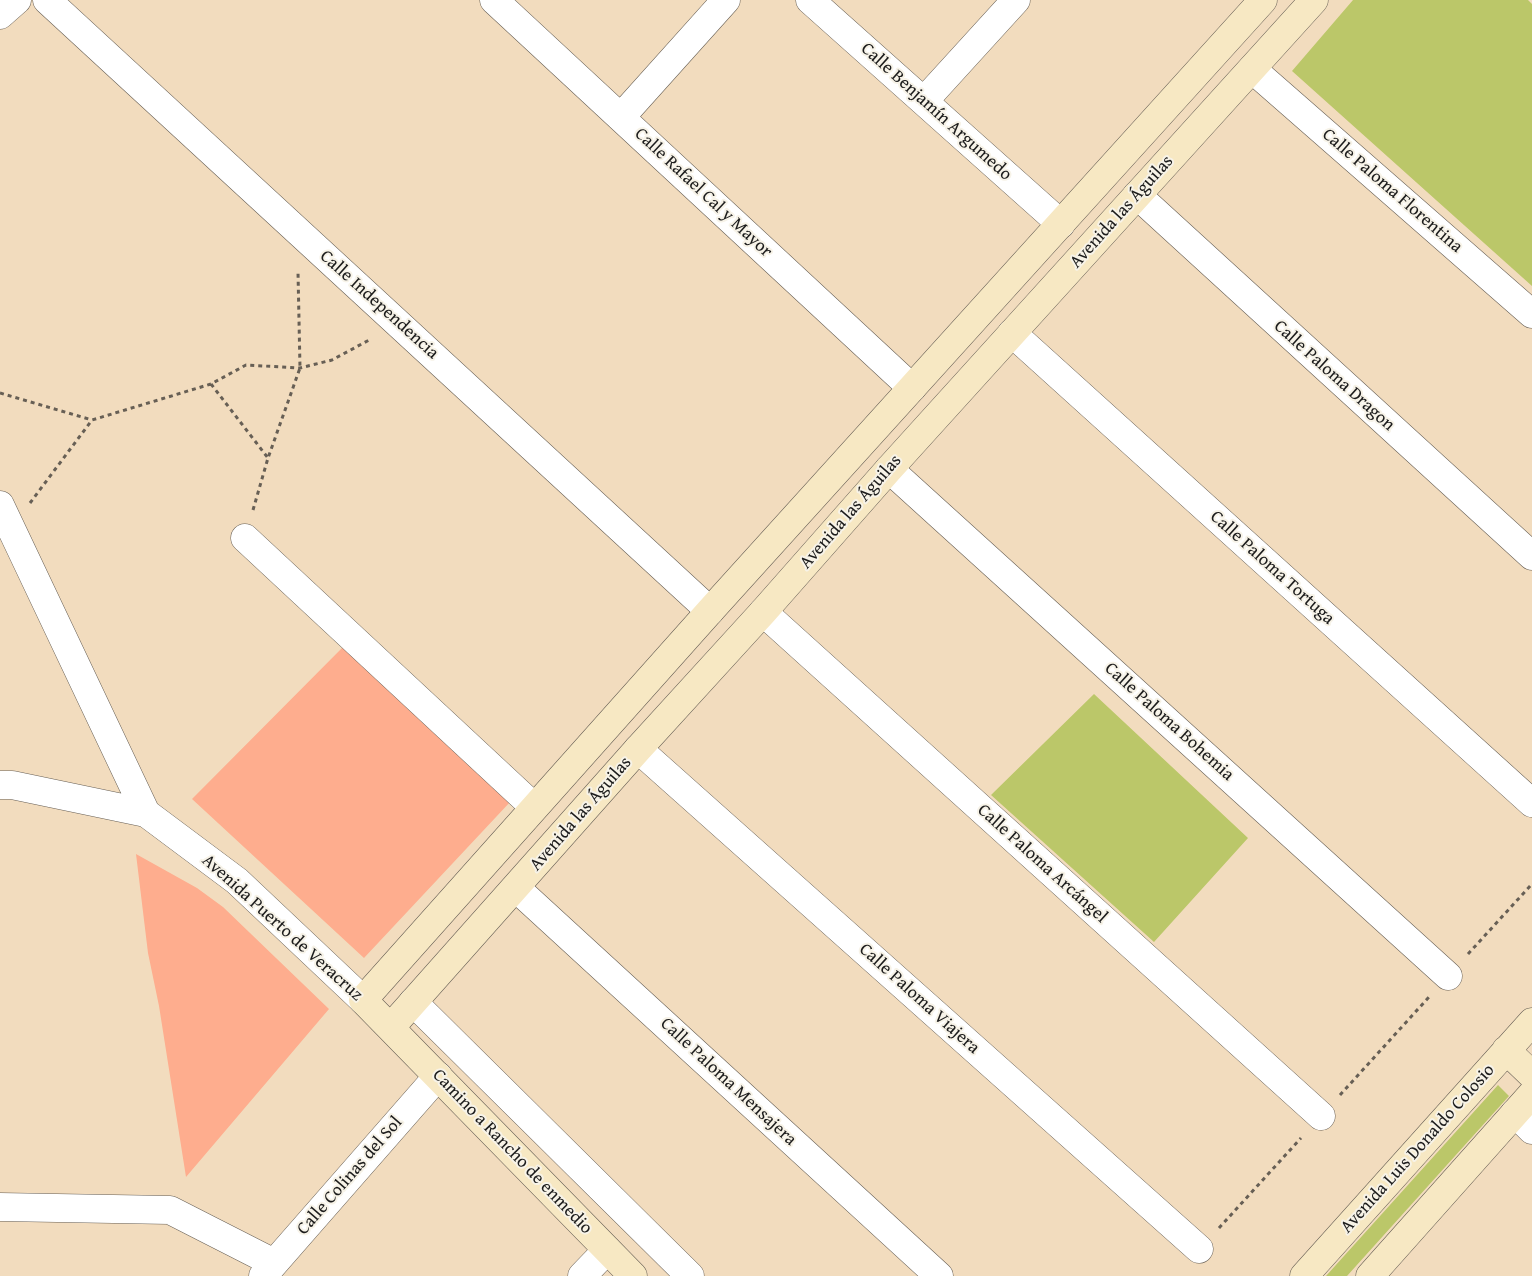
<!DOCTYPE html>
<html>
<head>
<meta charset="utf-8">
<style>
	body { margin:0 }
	canvas { display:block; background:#f2dcbe }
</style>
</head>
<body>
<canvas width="1532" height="1276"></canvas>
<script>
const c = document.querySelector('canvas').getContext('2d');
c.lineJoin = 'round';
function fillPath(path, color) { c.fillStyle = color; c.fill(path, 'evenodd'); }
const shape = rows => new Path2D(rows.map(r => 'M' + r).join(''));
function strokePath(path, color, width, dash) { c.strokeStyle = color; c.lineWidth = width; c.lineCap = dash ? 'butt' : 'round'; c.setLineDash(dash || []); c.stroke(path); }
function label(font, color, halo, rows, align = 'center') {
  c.font = font + ' "Gentium Book Plus",serif'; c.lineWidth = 4; c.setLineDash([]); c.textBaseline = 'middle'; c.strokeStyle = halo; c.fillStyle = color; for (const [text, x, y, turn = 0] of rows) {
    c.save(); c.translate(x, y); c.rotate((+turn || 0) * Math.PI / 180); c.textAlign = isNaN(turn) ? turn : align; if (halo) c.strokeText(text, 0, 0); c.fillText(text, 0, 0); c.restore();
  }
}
fillPath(shape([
	[1353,0,1528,0,1532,4,1532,286,1292,71],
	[1094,694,1248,838,1154,942,991,795],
	[1498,1085,1509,1096,1347,1276,1326,1276]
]), '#bbc769');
fillPath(shape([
	[344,646,511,801,364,958,192,799],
	[136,854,197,888,223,907,329,1009,186,1177,159,1006,148,953]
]), '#fead8e');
const street = shape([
	[47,0,710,611],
	[494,0,912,388],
	[810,0,1061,224],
	[0,15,17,0],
	[1252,69,1532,314],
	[924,101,1016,0],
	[621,117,726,0],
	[1137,195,1532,556],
	[1012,333,1532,803],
	[889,469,1448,976],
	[0,505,146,813],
	[245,538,534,807],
	[763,612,1321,1116],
	[638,749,1199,1249],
	[0,785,12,785,146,813,237,881,363,1000],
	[516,888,939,1276],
	[413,1002,690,1276],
	[1515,1113,1532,1130],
	[0,1207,170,1210,274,1263],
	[263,1276,438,1076],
	[582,1276,607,1250]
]);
const secondary = shape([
	[391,1027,638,749,763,612,889,469,1314,0],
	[1506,1050,1532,1075],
	[633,1276,363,1000,710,611,1263,0],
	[1304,1276,1532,1022],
	[1370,1276,1532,1094]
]);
strokePath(street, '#675f55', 29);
strokePath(secondary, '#675f55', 29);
strokePath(shape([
	[211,384,268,458],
	[0,393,92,420],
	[30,503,92,420,211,384,246,365,300,368,332,360,371,339],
	[253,510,268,458,300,368,298,272],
	[1468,954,1532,884],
	[1340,1095,1429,997],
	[1219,1228,1301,1138]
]), '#675f55', 3, [4, 4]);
strokePath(street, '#fff', 28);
strokePath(secondary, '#f7e8c3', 28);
label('18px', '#1c1c1c', '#f7f3e8', [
	["Calle Benjamín Argumedo",936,112,42],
	["Calle Paloma Florentina",1392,191,41],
	["Calle Rafael Cal y Mayor",703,193,43],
	["Avenida las Águilas",1122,212,-48],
	["Calle Independencia",379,305,42],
	["Calle Paloma Dragon",1334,376,42],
	["Avenida las Águilas",851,512,-49],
	["Calle Paloma Tortuga",1272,568,42],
	["Calle Paloma Bohemia",1169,722,42],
	["Avenida las Águilas",581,814,-49],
	["Calle Paloma Arcángel",1042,864,42],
	["Avenida Puerto de Veracruz",282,928,42],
	["Calle Paloma Viajera",919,999,42],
	["Calle Paloma Mensajera",728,1082,43],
	["Avenida Luis Donaldo Colosio",1418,1149,-48],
	["Camino a Rancho de enmedio",512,1152,46],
	["Calle Colinas del Sol",350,1176,-49]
]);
</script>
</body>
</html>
